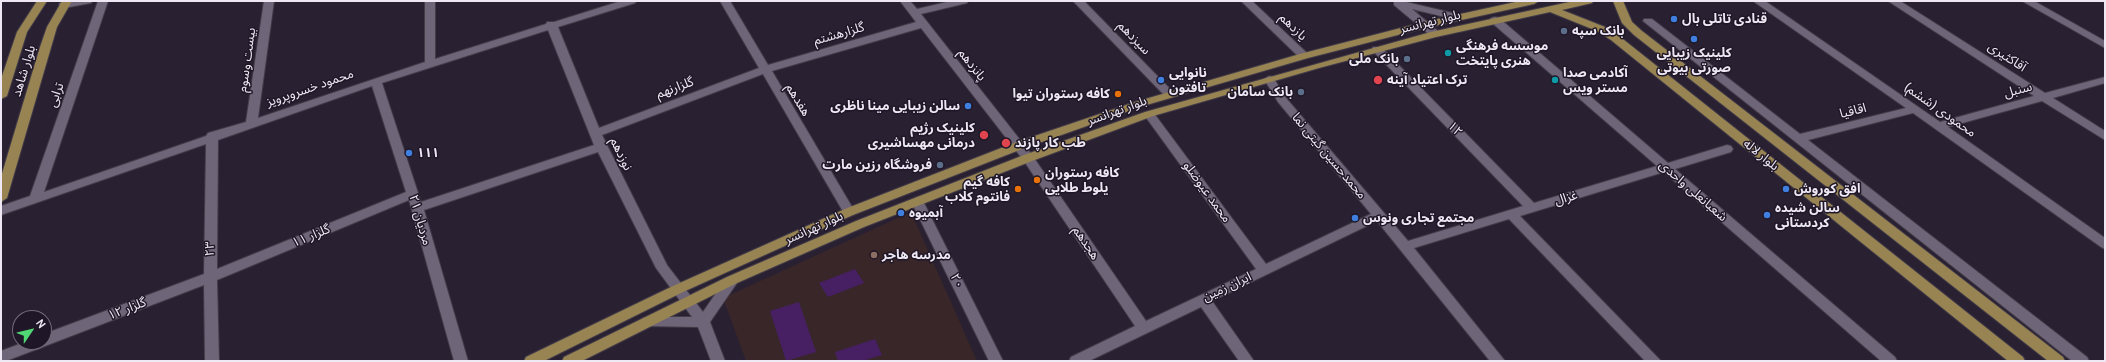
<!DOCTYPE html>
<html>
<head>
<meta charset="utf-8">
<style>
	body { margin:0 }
	#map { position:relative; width:2106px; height:362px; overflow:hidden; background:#292131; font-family:Cabin,sans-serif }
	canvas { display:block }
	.frame { position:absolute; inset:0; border:2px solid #ede8f3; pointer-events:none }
	.north { position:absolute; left:12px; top:310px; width:40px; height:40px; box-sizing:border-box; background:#1f1727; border:1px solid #716b79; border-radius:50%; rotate:55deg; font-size:11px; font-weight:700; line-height:16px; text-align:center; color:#ede8f3 }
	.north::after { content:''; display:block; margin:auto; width:14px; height:18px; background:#51d674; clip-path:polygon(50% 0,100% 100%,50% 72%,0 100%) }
</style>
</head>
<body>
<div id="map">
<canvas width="2106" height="362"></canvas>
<div class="frame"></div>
<div class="north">N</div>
</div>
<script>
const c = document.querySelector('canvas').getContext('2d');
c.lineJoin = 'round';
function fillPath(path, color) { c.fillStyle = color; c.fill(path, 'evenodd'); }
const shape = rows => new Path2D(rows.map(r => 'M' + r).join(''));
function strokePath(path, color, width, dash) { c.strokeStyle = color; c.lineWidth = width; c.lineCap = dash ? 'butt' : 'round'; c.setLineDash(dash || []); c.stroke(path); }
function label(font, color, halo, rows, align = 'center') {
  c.font = font + ' Cabin,"Noto Sans Arabic",sans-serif'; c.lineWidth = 3; c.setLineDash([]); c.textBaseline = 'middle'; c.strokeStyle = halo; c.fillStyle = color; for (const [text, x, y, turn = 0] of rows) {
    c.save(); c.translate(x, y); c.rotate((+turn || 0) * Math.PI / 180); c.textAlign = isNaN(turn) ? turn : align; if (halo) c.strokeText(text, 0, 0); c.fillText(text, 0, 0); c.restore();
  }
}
fillPath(shape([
	[911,212,977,361,746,361,723,298]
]), '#392629');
fillPath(shape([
	[855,269,864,283,828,297,819,283],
	[799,302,816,352,786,361,770,311],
	[875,339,882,355,862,361,838,361,835,352]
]), '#462062');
const minor = shape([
	[70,1,92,1,91,3,64,8,59,5,60,3,70,1],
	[98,1,108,1,44,192,206,136,208,133,246,122,264,1,274,1,258,118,425,62,425,1,435,1,435,59,546,24,547,22,554,22,621,1,636,1,635,3,558,27,599,128,759,68,720,1,730,1,768,65,916,22,900,1,910,1,917,9,951,1,968,1,967,3,921,14,1032,155,1146,321,1256,269,1145,116,1143,114,1145,112,1153,112,1266,264,1371,214,1278,102,1264,79,1269,76,1273,77,1286,98,1408,241,1523,206,1373,51,1372,49,1373,47,1381,47,1534,203,1657,166,1491,22,1490,20,1491,18,1495,17,1499,18,1668,163,1727,145,1731,146,1733,149,1731,152,1675,169,1895,357,1897,361,1881,361,1664,172,1520,216,1661,361,1645,361,1509,219,1414,248,1505,361,1490,361,1377,221,1212,301,1254,361,1239,361,1201,307,1089,361,1069,361,1071,357,1135,326,1024,161,921,28,772,71,855,212,853,215,845,215,763,74,602,135,667,265,703,312,727,277,737,277,739,280,710,322,725,361,711,361,698,327,643,326,641,322,643,318,648,317,692,317,656,268,598,152,424,210,468,361,454,361,409,200,217,280,219,361,205,361,204,285,6,361,1,361,1,351,25,342,44,342,44,334,204,274,206,144,1,215,1,206,30,196,98,1],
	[548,30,594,145,421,202,382,83,548,30],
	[372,86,406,192,217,269,218,140,372,86],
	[1073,1,1084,1,1174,93,1176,95,1174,97,1166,97,1073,1],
	[1241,1,1252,1,1308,54,1309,56,1308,58,1300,58,1241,1],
	[1394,1,1402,1,1461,15,1462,17,1457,20,1412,9,1439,32,1440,34,1435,37,1431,36,1394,5,1394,1],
	[1753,1,1765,1,1940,122,2034,96,1888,1,1900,1,2045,93,2105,77,2105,83,2053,98,2105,131,2105,140,2042,101,1948,127,2105,238,2105,249,2101,247,1913,113,1808,140,2087,357,2089,361,2072,361,1643,21,1644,19,1652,19,1800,134,1906,108,1753,1],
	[2022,1,2034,1,2105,41,2105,48,2022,1],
	[917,197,923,201,1003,361,989,361,911,201,917,197]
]);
const major = shape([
	[37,1,47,1,27,32,7,96,1,99,1,79,17,32,37,1],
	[62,1,72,1,57,27,7,198,1,202,1,177,40,47,47,27,62,1],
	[1520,1,1539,1,1534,4,1425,28,1308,58,1143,106,1022,149,853,215,683,292,544,361,524,361,526,357,673,286,845,209,1014,143,1135,102,1300,54,1424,22,1520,1],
	[1574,1,1593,1,1592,3,1562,10,1605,27,1619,36,2023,357,2025,361,2008,361,1611,40,1597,31,1550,12,1436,37,1319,68,1153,116,1032,161,864,227,737,283,582,361,562,361,564,357,727,277,856,221,1024,155,1145,112,1431,32,1574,1],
	[1613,1,1623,1,1632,22,1642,31,2063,357,2065,361,2048,361,1634,35,1622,23,1613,1]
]);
strokePath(minor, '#423b48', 2);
strokePath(major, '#423b48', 2);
fillPath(minor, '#6f6578');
fillPath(major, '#988452');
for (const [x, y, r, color] of [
	[1674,19,4,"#3f7fe0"],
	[1564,31,4,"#5c6f8a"],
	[1694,39,4,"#3f7fe0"],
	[1448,53,4,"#0f9aa8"],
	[1407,59,4,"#5c6f8a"],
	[1161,80,4,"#3f7fe0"],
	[1378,80,5,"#e0444e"],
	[1555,80,4,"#0f9aa8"],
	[1301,92,4,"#5c6f8a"],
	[1118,94,4,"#e8710a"],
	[968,106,4,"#3f7fe0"],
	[984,135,5,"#e0444e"],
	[1006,143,5,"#e0444e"],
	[409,153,4,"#3f7fe0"],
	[940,165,4,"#5c6f8a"],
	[1037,180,4,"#e8710a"],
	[1018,189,4,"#e8710a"],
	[1786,189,4,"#3f7fe0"],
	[901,213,4,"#3f7fe0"],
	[1767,215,4,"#3f7fe0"],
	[1355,218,4,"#3f7fe0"],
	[874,255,4,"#8d6e63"]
]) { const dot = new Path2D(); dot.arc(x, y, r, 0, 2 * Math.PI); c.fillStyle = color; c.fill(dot); strokePath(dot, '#1f1727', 1.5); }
label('bold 13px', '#ede8f3', '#1f1727', [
	["قنادی تاتلی بال",1682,19],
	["بانک سپه",1572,31],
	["موسسه فرهنگی",1456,46],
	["هنری پایتخت",1456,61],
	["کلینیک زیبایی",1694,53,"center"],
	["صورتی بیوتی",1694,68,"center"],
	["بانک ملی",1399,59,"right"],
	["نانوایی",1169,73],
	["تافتون",1169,88],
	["آکادمی صدا",1563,73],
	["مستر ویس",1563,88],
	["ترک اعتیاد آینه",1387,80],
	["بانک سامان",1293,92,"right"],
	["کافه رستوران تیوا",1110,94,"right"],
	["سالن زیبایی مینا ناظری",960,106,"right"],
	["کلینیک رژیم",975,128,"right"],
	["درمانی مهساشیری",975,143,"right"],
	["طب کار پازند",1015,143],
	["۱۱۱",417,153],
	["فروشگاه رزین مارت",932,165,"right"],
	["کافه رستوران",1045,173],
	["يلوط طلایی",1045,188],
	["کافه گیم",1010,182,"right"],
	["فانتوم کلاب",1010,197,"right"],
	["افق کوروش",1794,189],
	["سالن شیده",1775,208],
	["کردستانی",1775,223],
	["آبمیوه",909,213],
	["مجتمع تجاری ونوس",1363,218],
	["مدرسه هاجر",882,255]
], 'left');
label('13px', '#ede8f3', '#1f1727', [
	["بلوار تهرانسر",1430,22,-14],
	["یازدهم",1293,27,44],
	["گلزارهشتم",839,34,-16],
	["سیزدهم",1134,38,46],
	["آقاکثیری",2007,57,33],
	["بیست وسوم",247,60,-82],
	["پانزدهم",972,65,52],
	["بلوار شاهد",24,71,-73],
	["محمود خسروپرویز",310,88,-19],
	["گلزارنهم",675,88,-20],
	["سنبل",2018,90,-15],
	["ترابی",56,95,-71],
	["هفدهم",798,100,59],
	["محمودی (ششم)",1940,110,35],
	["بلوار تهرانسر",1117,111,-20],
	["اقاقیا",1853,111,-14],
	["۱۲",1455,129,46],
	["نوزدهم",621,154,64],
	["بلوار لاله",1761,155,39],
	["محمدحسین گیتی نما",1329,156,50],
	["شعبانعلی واحدی",1693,191,41],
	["محمد عیوضلو",1207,192,54],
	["غزال",1566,198,-17],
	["۲۱ مردیان",420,220,74],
	["بلوار تهرانسر",814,228,-24],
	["گلزار ۱۱",311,236,-22],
	["هجدهم",1086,243,56],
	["۲۳",210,249,-89],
	["۲۰",957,281,64],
	["ایران زمین",1227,287,-25],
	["گلزار ۱۲",127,309,-21]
]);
</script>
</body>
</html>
